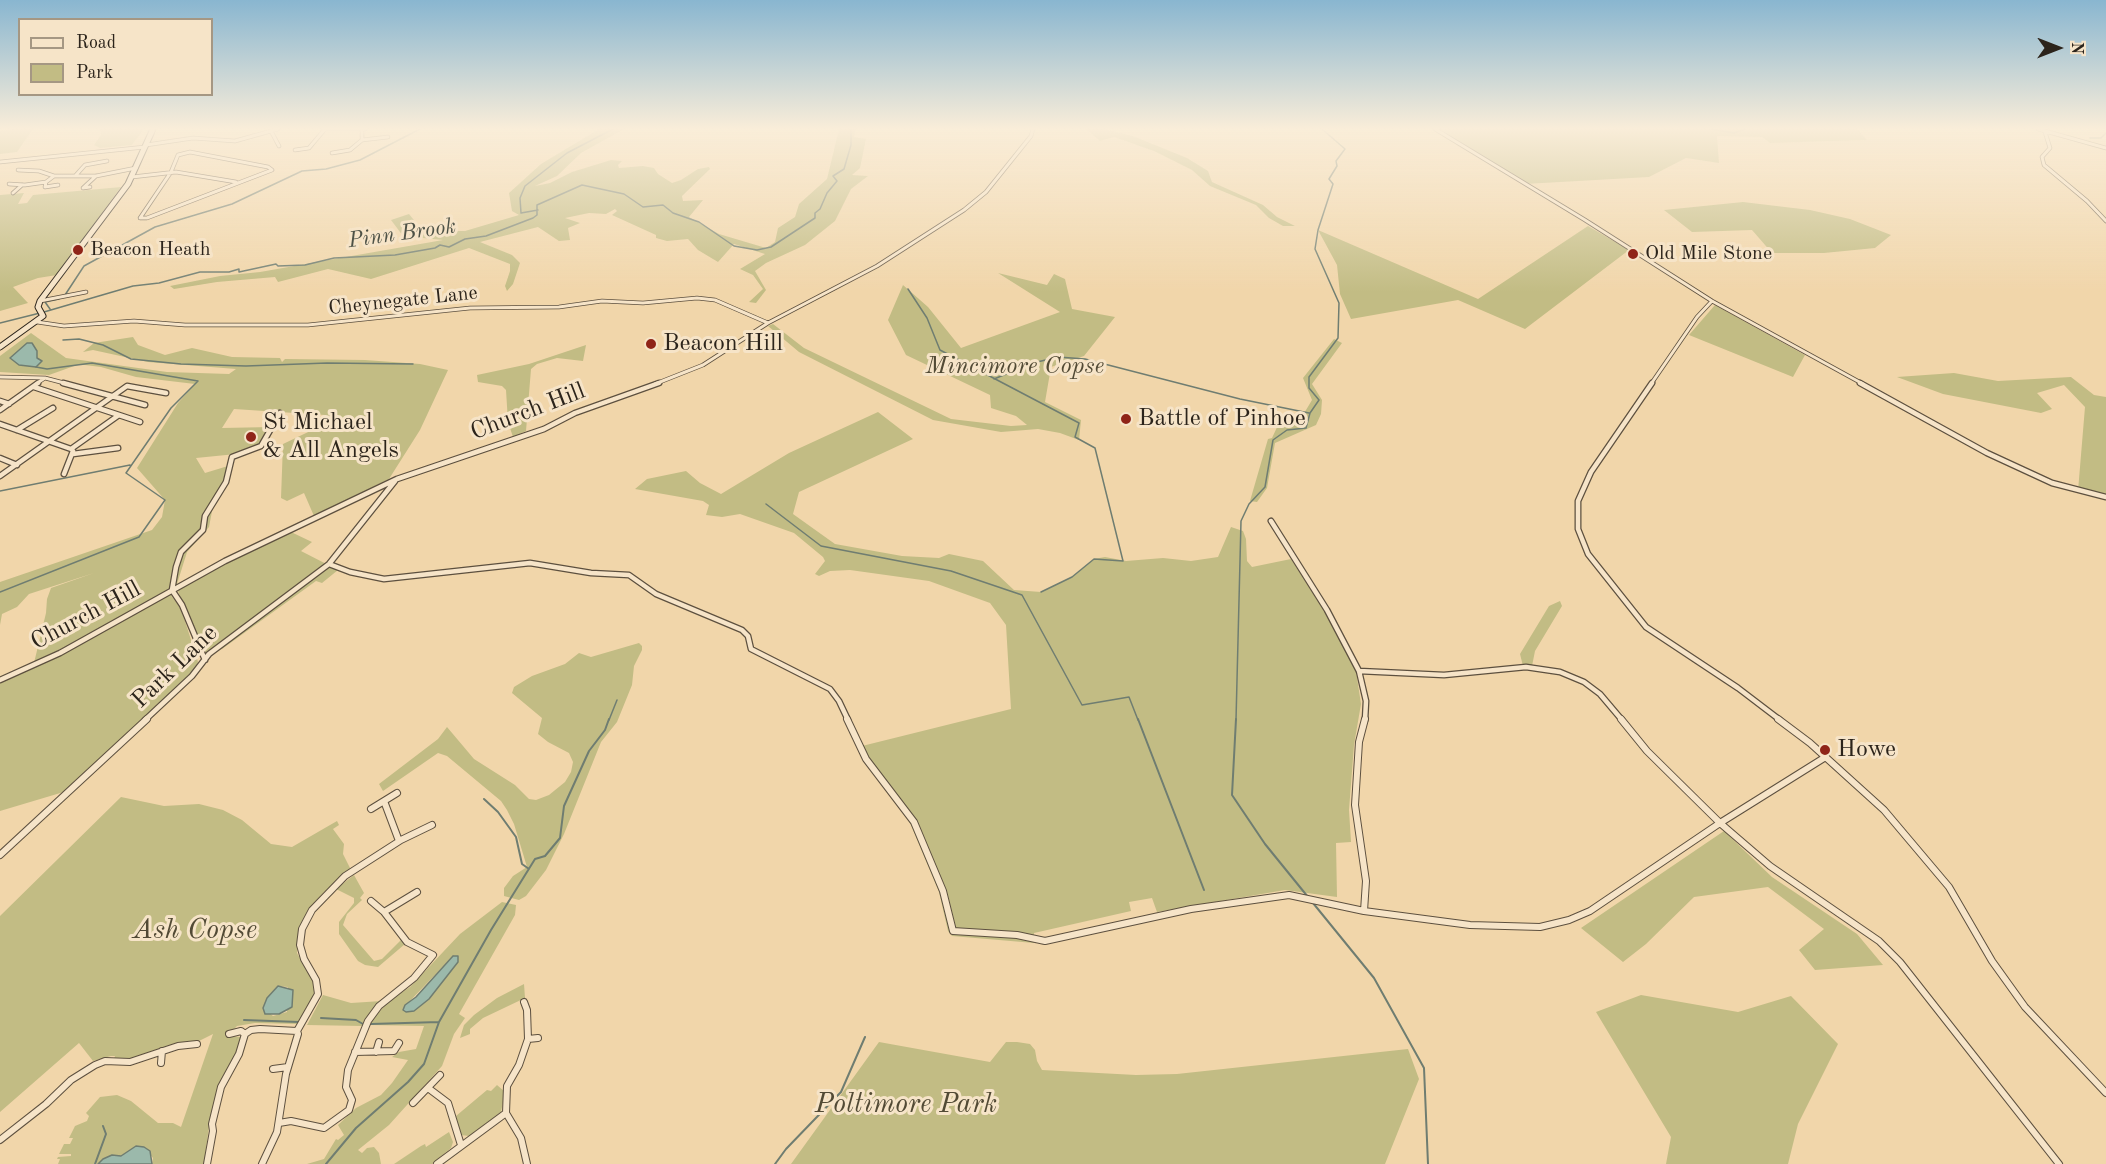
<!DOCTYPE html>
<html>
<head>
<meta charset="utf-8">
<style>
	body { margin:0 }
	#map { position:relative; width:2106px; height:1164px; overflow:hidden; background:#f1d6aa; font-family:"Old Standard TT",serif }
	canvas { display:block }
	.legend { position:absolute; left:18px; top:18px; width:195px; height:78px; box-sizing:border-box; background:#f6e4c8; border:2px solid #a59783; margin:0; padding:8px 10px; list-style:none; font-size:18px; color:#2c241b }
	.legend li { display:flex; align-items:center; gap:12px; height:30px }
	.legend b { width:30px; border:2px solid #a59783 }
	.north { position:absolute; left:2028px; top:18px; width:60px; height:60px; -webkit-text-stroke:4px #f6e4c8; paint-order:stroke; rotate:90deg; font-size:16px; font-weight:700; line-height:24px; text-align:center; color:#2c241b }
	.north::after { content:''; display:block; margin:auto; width:21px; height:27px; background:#2c241b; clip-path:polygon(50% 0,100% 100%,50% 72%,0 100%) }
</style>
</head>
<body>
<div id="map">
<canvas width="2106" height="1164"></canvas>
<ul class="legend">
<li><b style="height:8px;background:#f6e4c8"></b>Road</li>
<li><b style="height:16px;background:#c2bc84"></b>Park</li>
</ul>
<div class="north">N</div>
</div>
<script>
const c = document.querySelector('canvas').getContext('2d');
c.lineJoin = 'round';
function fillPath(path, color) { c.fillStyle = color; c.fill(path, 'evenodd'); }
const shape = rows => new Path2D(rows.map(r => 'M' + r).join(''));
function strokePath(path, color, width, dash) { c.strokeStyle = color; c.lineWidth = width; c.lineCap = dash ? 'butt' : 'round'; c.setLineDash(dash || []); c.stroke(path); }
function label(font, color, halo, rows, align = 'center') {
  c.font = font + ' "Old Standard TT",serif'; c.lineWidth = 6; c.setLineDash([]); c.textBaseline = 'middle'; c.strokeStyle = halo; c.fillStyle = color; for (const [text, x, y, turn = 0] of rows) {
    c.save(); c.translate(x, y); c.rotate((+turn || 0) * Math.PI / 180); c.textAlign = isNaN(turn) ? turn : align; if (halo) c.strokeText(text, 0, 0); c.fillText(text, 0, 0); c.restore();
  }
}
fillPath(shape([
	[14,129,33,129,17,152,0,154,0,131],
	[100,129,144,129,132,145,100,148,94,145,101,135],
	[599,129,624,129,581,153,557,176,535,186,550,183,572,172,611,160,622,161,618,165,619,168,643,166,654,168,658,174,672,183,681,180,698,169,709,167,710,169,682,196,683,201,703,200,689,217,719,234,766,248,775,242,778,228,795,217,799,204,827,179,839,129,856,129,854,137,866,139,860,168,852,175,868,176,851,189,835,221,805,245,766,263,755,271,766,290,756,303,749,302,763,289,753,275,740,269,765,254,734,244,718,262,698,250,688,239,667,241,656,238,656,235,612,215,617,211,615,209,606,214,589,213,565,218,580,223,568,228,570,240,559,241,538,227,480,242,512,255,520,263,513,284,507,291,505,286,510,271,510,264,469,248,371,279,328,269,278,282,275,277,217,282,174,289,170,286,220,276,260,272,443,240,403,236,391,220,409,214,422,230,440,231,465,231,519,215,512,211,509,193,541,164],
	[1086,129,1103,129,1133,136,1187,158,1208,171,1212,182,1263,205,1277,217,1295,226,1283,226,1269,218,1256,205,1210,186,1192,170,1154,151,1114,137,1100,141],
	[1435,129,1857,129,1867,140,1770,143,1762,137,1717,136,1719,163,1686,158,1649,177,1525,184],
	[121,187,57,275,38,278,13,287,28,303,0,311,0,195,24,193,18,204,27,203,33,195],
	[1743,202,1810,210,1850,219,1891,235,1875,248,1824,253,1772,253,1752,230,1692,232,1664,210],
	[1588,226,1629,250,1525,329,1458,300,1351,319,1340,294,1337,265,1318,230,1478,299],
	[998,273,1047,285,1054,274,1065,279,1072,309,1115,317,1084,356,1051,367,1045,402,1081,420,1079,440,1060,433,1038,429,1001,432,933,420,799,352,768,326,773,324,804,348,951,419,1011,426,1027,425,1016,416,991,408,990,395,906,355,888,320,903,285,928,307,961,348,1060,312],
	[1715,305,1805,355,1793,377,1689,335],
	[31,333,66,358,167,372,229,374,236,369,148,362,93,350,83,352,94,343,133,337,138,345,165,355,192,348,232,357,280,358,282,362,285,359,365,360,420,364,448,370,420,430,389,479,314,516,304,493,287,501,281,498,283,444,325,424,319,425,325,415,234,409,222,428,272,427,261,446,236,454,196,458,205,473,228,466,222,487,225,488,213,506,209,527,187,552,177,584,122,617,34,663,46,613,47,599,51,588,94,573,29,594,17,607,2,614,0,625,0,582,152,530,162,517,165,500,137,468,178,403,195,384,136,377,101,367,85,365,77,365,49,375,0,372,0,356],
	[1334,339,1342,343,1312,384,1322,400,1321,414,1316,425,1275,443,1267,488,1257,502,1250,501,1268,439,1272,438,1279,423,1297,425,1312,400,1303,378],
	[586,345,583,361,557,358,537,364,531,369,526,431,513,437,508,422,506,390,502,386,478,382,477,375,529,364],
	[1954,373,1998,381,2071,377,2094,395,2106,397,2106,496,2078,491,2085,407,2064,385,2037,393,2052,409,2041,413,1943,394,1897,377],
	[878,412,913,439,799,492,793,514,835,544,902,556,939,558,949,554,983,561,1014,590,1041,592,1072,577,1094,559,1105,557,1126,561,1163,558,1191,561,1218,557,1231,527,1243,531,1246,539,1247,561,1252,567,1291,559,1323,609,1356,671,1361,704,1354,745,1349,810,1351,842,1336,843,1337,897,1285,890,1157,912,1152,898,1129,902,1131,911,1034,933,1034,943,952,936,948,931,939,892,910,823,863,760,858,747,1011,709,1006,625,990,603,929,581,850,570,830,571,819,576,815,574,825,561,823,557,794,533,740,514,722,517,706,515,709,505,703,501,635,489,647,479,686,471,700,483,721,494,789,453],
	[291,532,312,542,301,551,338,570,322,583,316,581,222,649,207,653,200,648,178,591,181,587,226,561],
	[170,594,179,606,185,621,198,662,196,668,67,791,0,811,0,682,77,646],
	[1560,601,1562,606,1535,651,1532,666,1523,666,1520,654,1549,606],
	[639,643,642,646,642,650,634,666,632,685,617,722,601,742,564,834,546,870,526,896,519,900,504,896,504,888,513,876,527,867,514,824,507,810,501,801,447,756,438,753,383,791,379,784,438,739,447,727,474,759,515,785,529,799,536,800,549,795,565,782,571,772,573,762,569,753,548,742,538,734,542,718,512,693,514,687,532,676,565,664,579,653,591,657],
	[121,797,164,806,199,804,223,810,242,820,271,844,292,847,337,821,339,825,333,829,344,844,343,854,351,870,323,893,307,913,299,929,297,953,315,985,316,995,299,1024,255,1023,237,1026,227,1036,241,1037,235,1058,218,1087,210,1119,204,1164,152,1164,153,1158,144,1147,137,1146,121,1156,112,1155,103,1159,98,1164,58,1164,60,1159,57,1159,58,1157,71,1156,71,1154,59,1154,64,1144,70,1144,73,1138,69,1138,75,1126,87,1121,89,1116,86,1113,100,1097,117,1095,131,1101,158,1123,173,1123,181,1127,213,1034,195,1043,178,1043,131,1060,114,1059,115,1056,111,1056,93,1061,79,1043,0,1112,0,916],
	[278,986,288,987,287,1012,273,1016,263,1008,267,998],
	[1724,831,1772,877,1857,934,1883,965,1815,970,1799,950,1824,929,1768,887,1694,897,1646,944,1623,962,1581,928],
	[354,875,364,893,360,898,362,900,347,914,343,925,374,961,382,959,401,940,405,944,378,967,365,965,358,961,339,934,339,922,354,903,354,898,336,889],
	[502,902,516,905,515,915,459,1014,465,1018,454,1034,442,1066,389,1125,358,1150,362,1153,367,1148,374,1147,379,1153,381,1164,307,1164,324,1159,336,1139,338,1140,344,1135,338,1125,356,1108,381,1095,392,1083,408,1060,392,1057,399,1052,416,1049,424,1026,370,1025,373,1018,390,1000,410,987,460,934],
	[453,956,458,962,436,988,406,1012,404,1010,406,1005],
	[524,984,525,998,483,1018,470,1029,470,1034,460,1038,464,1025,474,1015,497,998],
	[323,995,351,1003,382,1001,362,1026,307,1025],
	[1641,995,1738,1012,1791,996,1838,1044,1798,1124,1788,1164,1666,1164,1671,1137,1596,1012],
	[879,1042,990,1062,1006,1042,1017,1042,1030,1044,1035,1050,1037,1061,1042,1070,1136,1075,1177,1074,1408,1049,1419,1079,1385,1164,791,1164],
	[497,1085,505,1092,501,1112,469,1136,461,1135,456,1116,487,1090,491,1091],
	[449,1132,453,1142,451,1148,432,1164,394,1164,421,1146,425,1144,426,1147]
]), '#c2bc84');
const water = shape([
	[27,343,32,343,37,351,37,358,42,361,36,367,19,365,10,358,27,343],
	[453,956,458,956,458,962,429,999,414,1011,406,1012,403,1010,405,1005,416,997,453,956],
	[278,986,293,990,292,1007,279,1014,265,1014,263,1008,267,998,278,986],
	[136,1146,144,1147,150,1151,152,1164,98,1164,103,1159,112,1155,121,1156,136,1146]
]);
fillPath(water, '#9bb9ab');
strokePath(water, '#6f7d71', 1.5);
strokePath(shape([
	[1711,129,1734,133,1745,129],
	[2090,138,2101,138,2106,133],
	[538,210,521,213,520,198,525,186,567,153,613,129],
	[908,289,927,318,940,350,1079,423,1075,437,1095,448,1123,561,1094,559,1072,577,1041,592],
	[65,295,84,266,155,227,232,204,302,171,326,169,360,160,420,129],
	[50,309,45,302,59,299],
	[44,312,133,286,159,283,200,272,229,272,239,269,239,272,276,264,278,266,305,265,334,258,395,255,435,248,440,245,449,247,465,239,486,236,533,218,537,215,537,205,582,185,624,194,643,207,663,205,673,213,699,222,734,246,757,250,771,247,815,218,815,213,820,209,827,193,837,181,833,176,844,169,851,145,851,129],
	[0,323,40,313],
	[63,340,79,339,103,345,131,359,181,364,246,366,327,363,413,364],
	[994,379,1033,363,1058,357,1085,359,1240,399,1309,413],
	[0,491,130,465],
	[766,504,821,546,951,571,1022,595,1082,705,1129,697,1138,720],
	[0,592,139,537,165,500,126,473,171,408,198,381,92,363,47,369,36,367],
	[609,720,617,700],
	[1236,720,1241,521,1249,504,1265,487,1273,440,1287,430,1306,428,1310,413,1319,400,1309,388,1309,377,1338,338,1339,303,1315,249,1318,230,1333,184,1329,179,1337,166,1336,161,1345,149,1322,129]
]), '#6f7d71', 1.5);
strokePath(shape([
	[1138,719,1204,890],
	[1236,719,1232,795,1265,844,1308,897],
	[484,799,498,812,516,837,522,864,529,869],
	[1313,903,1374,978,1424,1068,1428,1164],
	[321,1018,356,1020,363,1024],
	[244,1020,299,1022],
	[371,1024,439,1022],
	[95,1164,106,1134,103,1126],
	[326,1164,356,1128,408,1082,424,1064,439,1022,491,930,535,859,545,856,560,838,564,806,589,751,605,730,609,719],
	[775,1164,786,1149,841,1092,865,1037]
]), '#6f7d71', 2);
const streetFar2 = shape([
	[327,129,365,129],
	[1435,129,1585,220,1712,301,1863,384],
	[2038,129,2106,148],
	[271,131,279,146],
	[2045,132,2050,148,2042,157,2044,165,2087,201,2106,221],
	[362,140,388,137],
	[146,145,193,138,235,141,278,129],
	[295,150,309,148,325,129],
	[190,152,268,167,272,170,147,218,140,218,171,172,178,155,190,152],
	[332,153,350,150,362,140,362,131],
	[0,162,145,147],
	[18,170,39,171,54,176],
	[76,175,85,165,107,161],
	[132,177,176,172,236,182],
	[46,182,45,187,58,185],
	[9,184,25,185,46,182,54,176,96,176,136,168],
	[90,187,83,188,96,176],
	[13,193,22,185],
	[40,301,86,292],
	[37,322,64,326,134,321,185,325,308,325,470,308,559,307,602,301,643,303,697,298,715,300,768,323],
	[0,377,45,378,68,384],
	[36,384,45,378],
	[655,384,703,365,768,323,877,266,964,210,986,192,1031,136,1033,129],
	[1651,384,1697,317,1712,301]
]);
const streetFar1 = shape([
	[63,383,145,405],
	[1652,383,1591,472,1578,501,1578,529,1588,554,1646,627,1738,688,1780,720],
	[1860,383,1987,453,2052,483,2106,497],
	[34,387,119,415],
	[0,401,9,404],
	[0,410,38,383],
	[0,424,71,449],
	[17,430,53,408],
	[71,449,119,415,140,422],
	[73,454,118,448],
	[0,458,17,465],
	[64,474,73,451],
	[0,476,127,386,166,393],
	[1271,521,1327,610,1359,671,1366,701,1365,720],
	[329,564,350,572,384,579,530,563,591,573,629,575,656,594,742,630,748,636,751,649,830,689,839,701,848,720],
	[205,660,182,605,172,590,176,567,181,552,203,530,205,516,226,482,232,457,261,446,280,413],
	[1359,671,1444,675,1526,667,1560,672,1584,682,1600,694,1622,720],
	[0,680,60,653,225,561,397,479,544,429,575,413,659,383],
	[145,720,192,676,209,654,329,564,395,481]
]);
const street = shape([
	[847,719,866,759,914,822,943,891,953,931,1017,935,1045,941,1191,909,1289,895,1364,911,1470,925,1540,927,1569,920,1590,911,1720,823,1824,758],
	[1621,719,1647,751,1720,823,1770,866,1879,941,1900,962,2059,1164],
	[1778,719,1810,743,1884,810,1949,887,1992,961,2025,1007,2106,1093],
	[384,801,399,841],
	[371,809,397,793],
	[0,855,147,719],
	[1364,911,1366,881,1355,805,1359,742,1365,719],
	[384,912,417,892],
	[524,1002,527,1010,528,1039,519,1065,507,1086,506,1113,521,1138,527,1164],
	[297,1031,318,994,316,980,304,959,300,945,302,929,312,910,345,876,401,840,432,825],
	[229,1034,241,1031,245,1034],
	[245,1034,251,1030,260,1029,297,1031,298,1034,286,1074,277,1132,262,1164],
	[528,1039,538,1038],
	[355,1052,394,1051,399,1043],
	[376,1052,379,1042],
	[161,1063,162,1051],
	[273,1069,288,1067],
	[428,1088,448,1103,461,1145],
	[413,1103,440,1075],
	[279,1123,291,1121,324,1128,349,1110,352,1100,346,1087,348,1070,368,1021,379,1006,414,978,433,955,407,942,384,912,371,901],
	[0,1140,46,1104,71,1080,95,1065,105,1061,130,1062,178,1046,197,1044],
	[207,1164,213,1131,212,1124,221,1087,239,1054,245,1034],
	[437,1164,506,1113]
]);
const secondary = shape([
	[0,347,43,316,38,307,40,301,128,184,153,129]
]);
strokePath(streetFar2, '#5d503f', 4.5);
strokePath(streetFar1, '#5d503f', 7);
strokePath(street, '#5d503f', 8);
strokePath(secondary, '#2c241b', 7);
strokePath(streetFar2, '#f6e4c8', 3);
strokePath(streetFar1, '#f6e4c8', 4.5);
strokePath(street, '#f6e4c8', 6);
strokePath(secondary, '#f6e4c8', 5);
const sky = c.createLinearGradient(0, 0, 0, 292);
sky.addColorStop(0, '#89b6d0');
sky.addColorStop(0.44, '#f9edd9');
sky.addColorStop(1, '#f9edd900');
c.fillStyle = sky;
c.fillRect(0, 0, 2106, 292);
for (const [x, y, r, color] of [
	[78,250,6,"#8f2418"],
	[1633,254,6,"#8f2418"],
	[651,344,6,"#8f2418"],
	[1126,419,6,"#8f2418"],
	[251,437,6,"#8f2418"],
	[1825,750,6,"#8f2418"]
]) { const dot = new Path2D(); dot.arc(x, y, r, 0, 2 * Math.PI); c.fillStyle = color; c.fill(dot); strokePath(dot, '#f6e4c8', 2); }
label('20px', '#2c241b', '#f6e4c8', [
	["Beacon Heath",90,250],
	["Old Mile Stone",1645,254]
], 'left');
label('20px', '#2c241b', '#f6e4c8', [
	["Cheynegate Lane",403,301,-6]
]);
label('italic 22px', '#4d5146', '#f6e4c8', [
	["Pinn Brook",402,234,-8]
]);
label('24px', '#2c241b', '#f6e4c8', [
	["Beacon Hill",663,344],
	["Battle of Pinhoe",1138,419],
	["St Michael",263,423],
	["& All Angels",263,451],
	["Howe",1837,750]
], 'left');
label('italic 24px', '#524a35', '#f6e4c8', [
	["Mincimore Copse",1015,367]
]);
label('24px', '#2c241b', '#f6e4c8', [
	["Church Hill",528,412,-21],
	["Church Hill",86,616,-28],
	["Park Lane",175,667,-44]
]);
label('italic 28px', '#524a35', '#f6e4c8', [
	["Ash Copse",195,931],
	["Poltimore Park",906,1105]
]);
</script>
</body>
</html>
